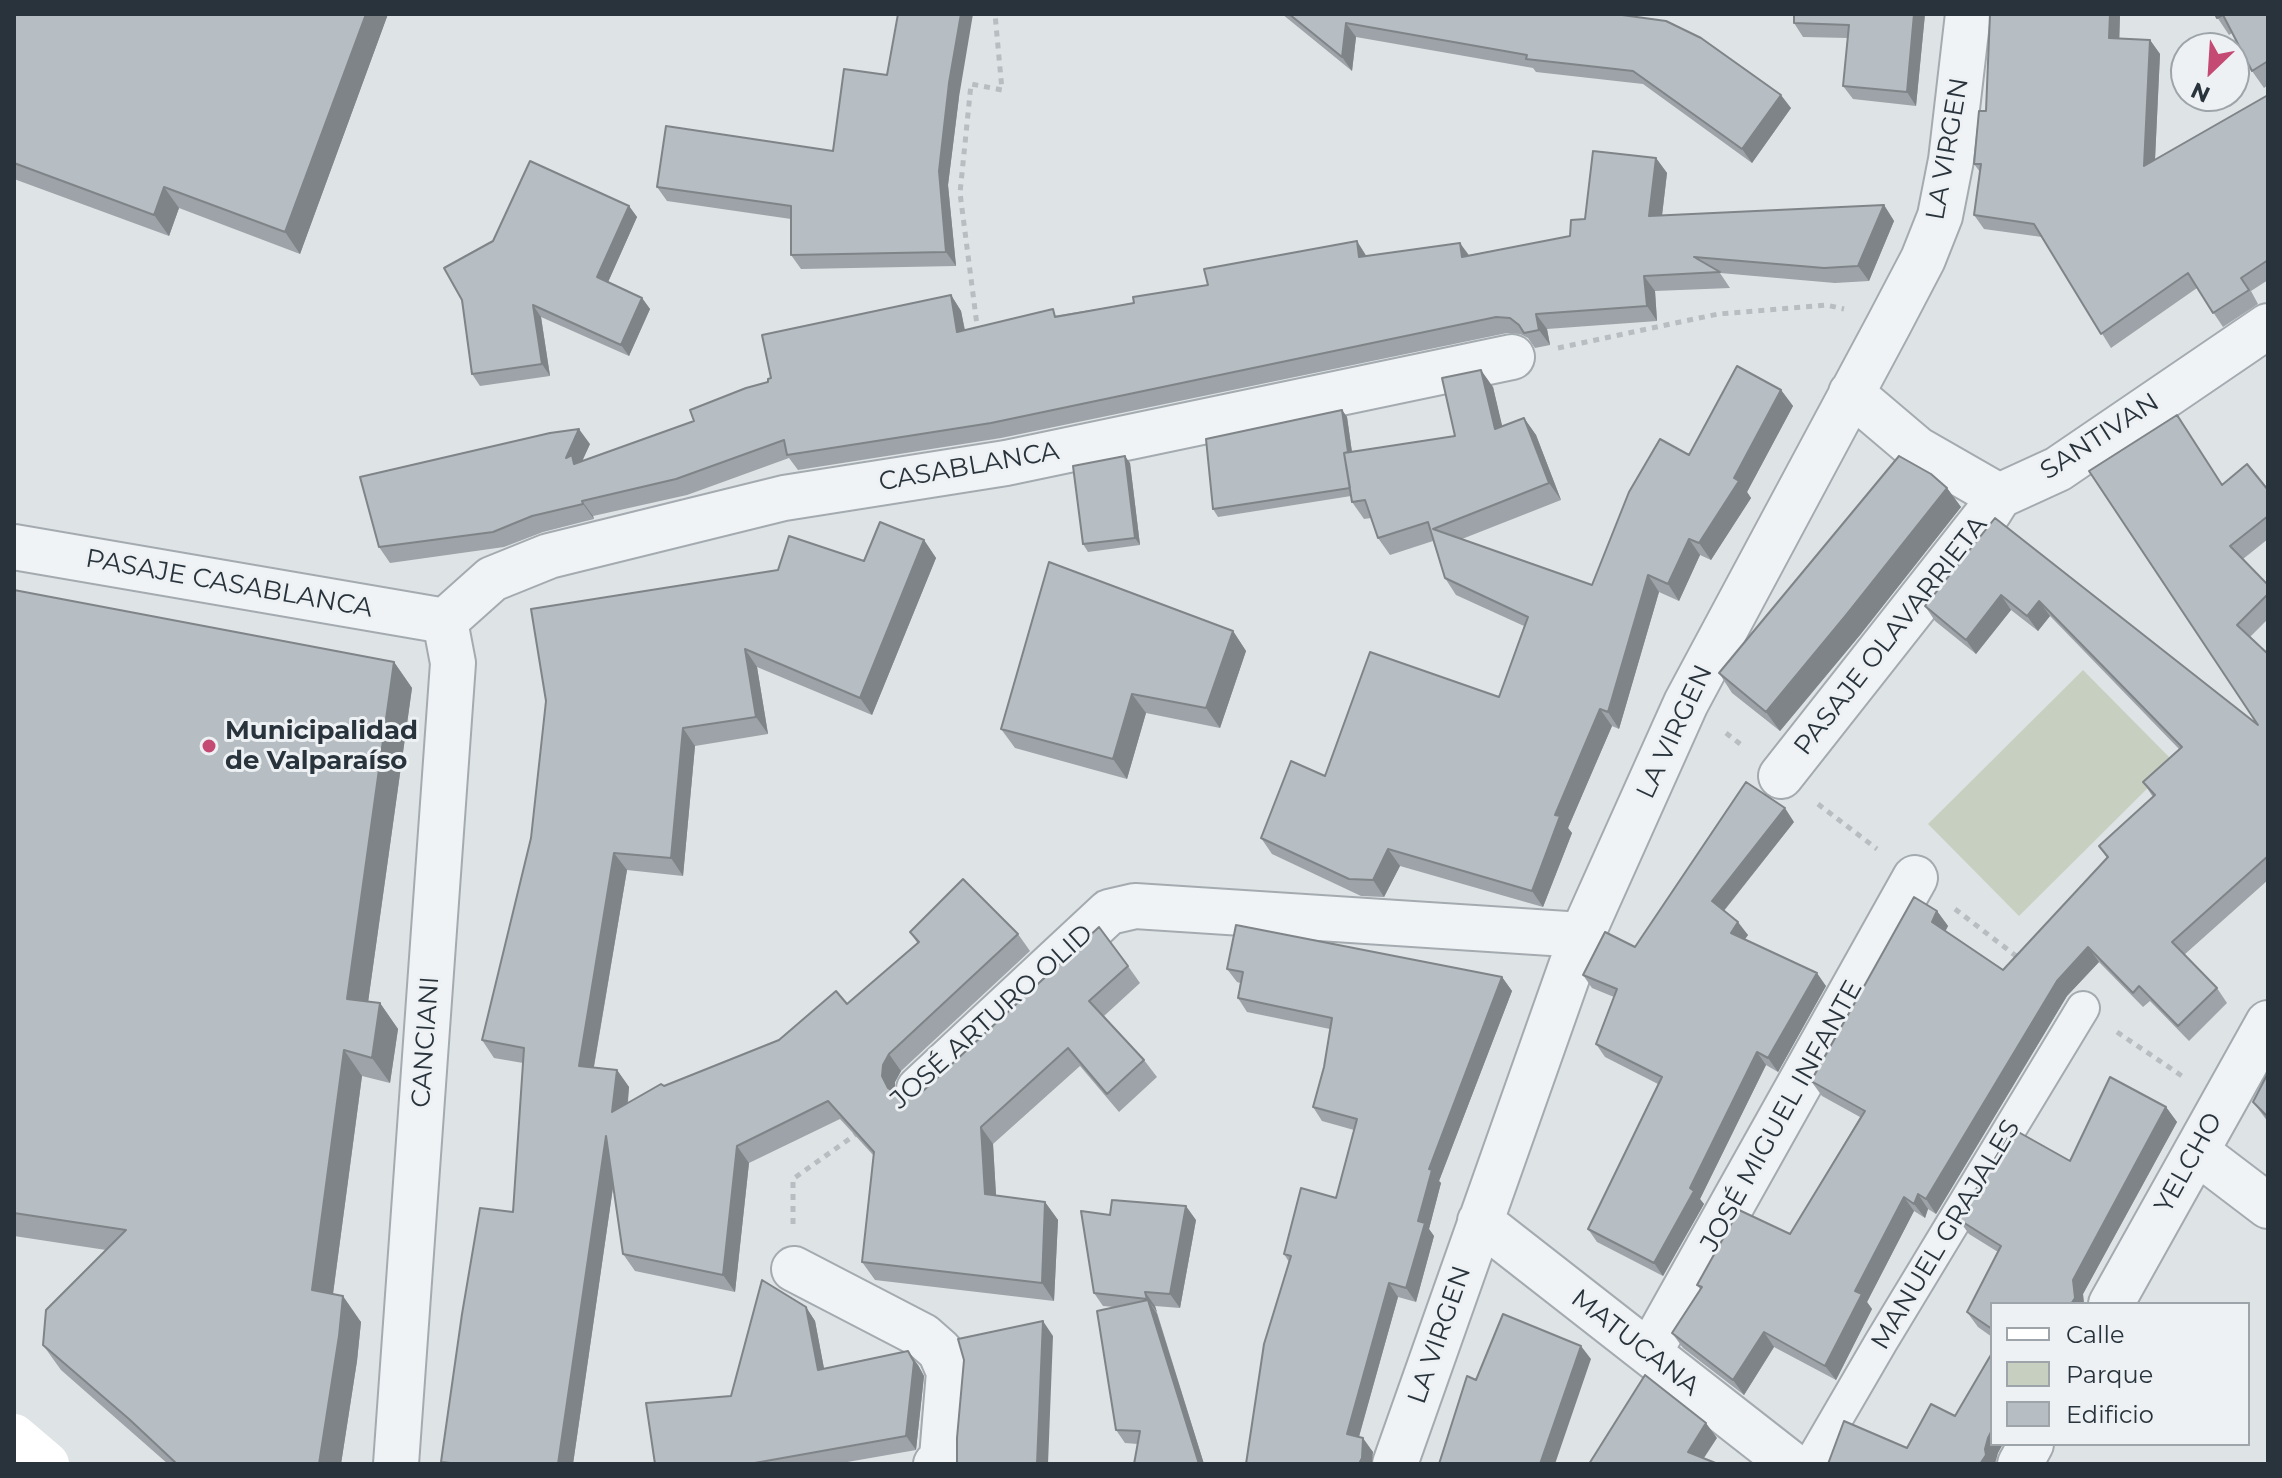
<!DOCTYPE html>
<html>
<head>
<meta charset="utf-8">
<style>
	body { margin:0 }
	#map { position:relative; width:2282px; height:1478px; overflow:hidden; background:#dee3e6; font-family:Montserrat,sans-serif }
	canvas { display:block }
	.frame { position:absolute; inset:0; border:16px solid #28333c; pointer-events:none }
	.legend { position:absolute; left:1990px; top:1302px; width:260px; height:144px; box-sizing:border-box; background:#edf1f4; border:2px solid #9ea5aa; margin:0; padding:10px 14px; list-style:none; font-size:24px; color:#28333c }
	.legend li { display:flex; align-items:center; gap:16px; height:40px }
	.legend b { width:40px; border:2px solid #9ea5aa }
	.north { position:absolute; left:2170px; top:32px; width:80px; height:80px; box-sizing:border-box; background:#edf1f4; border:2px solid #9ea5aa; border-radius:50%; rotate:205deg; font-size:22px; font-weight:700; line-height:32px; text-align:center; color:#28333c }
	.north::after { content:''; display:block; margin:auto; width:28px; height:36px; background:#c44a73; clip-path:polygon(50% 0,100% 100%,50% 72%,0 100%) }
</style>
</head>
<body>
<div id="map">
<canvas width="2282" height="1478"></canvas>
<div class="frame"></div>
<ul class="legend">
<li><b style="height:10px;background:#fff"></b>Calle</li>
<li><b style="height:22px;background:#c7d0c0"></b>Parque</li>
<li><b style="height:22px;background:#b6bdc3"></b>Edificio</li>
</ul>
<div class="north">N</div>
</div>
<script>
const c = document.querySelector('canvas').getContext('2d');
c.lineJoin = 'round';
function fillPath(path, color) { c.fillStyle = color; c.fill(path, 'evenodd'); }
const shape = rows => new Path2D(rows.map(r => 'M' + r).join(''));
function strokePath(path, color, width, dash) { c.strokeStyle = color; c.lineWidth = width; c.lineCap = dash ? 'butt' : 'round'; c.setLineDash(dash || []); c.stroke(path); }
function label(font, color, halo, rows, align = 'center') {
  c.font = font + ' Montserrat,sans-serif'; c.lineWidth = 6; c.setLineDash([]); c.textBaseline = 'middle'; c.strokeStyle = halo; c.fillStyle = color; for (const [text, x, y, turn = 0] of rows) {
    c.save(); c.translate(x, y); c.rotate((+turn || 0) * Math.PI / 180); c.textAlign = isNaN(turn) ? turn : align; if (halo) c.strokeText(text, 0, 0); c.fillText(text, 0, 0); c.restore();
  }
}
fillPath(shape([
	[2083,670,2174,762,2019,916,1928,824]
]), '#c7d0c0');
const service = shape([
	[1810,1464,1881,1342,2083,1008]
]);
const minor = shape([
	[1851,393,1917,449,1999,496,2058,469,2268,326],
	[14,547,445,621],
	[445,621,492,579,549,556,784,498,1006,463,1512,357],
	[1781,776,1989,512,1999,496],
	[919,1089,1109,912,1135,906,1582,935],
	[2197,1152,2268,1206],
	[1480,1221,1791,1464],
	[794,1269,923,1336,940,1351,949,1372,942,1457,936,1464],
	[2111,1304,2268,1023],
	[1649,1353,1915,878],
	[396,1464,453,663,445,621],
	[1395,1464,1582,935,1686,703,1889,324,1923,259,1940,216,1951,160,1968,14],
	[2020,1464,2031,1444]
]);
strokePath(service, '#a4abb0', 36);
strokePath(minor, '#a4abb0', 48);
strokePath(shape([
	[978,333,960,193,971,84,1002,90,995,14],
	[1558,348,1718,314,1826,305,1844,309],
	[1726,733,1744,747],
	[1818,804,1877,849],
	[1955,909,2020,959],
	[2117,1032,2182,1076],
	[793,1224,793,1179,859,1132]
]), '#b8bdc1', 5, [6, 6]);
strokePath(service, '#f0f3f5', 32);
strokePath(minor, '#f0f3f5', 44);
strokePath(shape([
	[14,1436,47,1464]
]), '#fff', 44);
fillPath(shape([
	[14,14,388,14,300,254,179,208,169,236,14,179],
	[1282,14,1615,14,1791,108,1752,163,1643,84,1536,72,1533,68,1356,37,1352,71],
	[1794,14,1925,14,1916,106,1853,99,1843,86,1848,38,1803,37,1794,23],
	[1990,14,2120,14,2119,39,2150,40,2160,54,2155,160,2268,95,2268,280,2251,291,2258,304,2223,327,2197,288,2111,348,2042,237,1984,229,1974,215,1980,172,1974,164,1986,111],
	[2215,14,2268,14,2268,85,2264,88,2252,71,2232,33,2229,35],
	[887,75,959,97,948,185,956,266,801,269,791,255,791,219,667,201,657,187,833,151],
	[1656,158,1667,173,1662,216,1884,205,1894,221,1869,281,1835,283,1720,273,1730,288,1655,291,1657,321,1547,329,1550,345,1535,348,1528,338,1520,334,1507,333,1001,438,798,470,789,458,687,495,593,516,594,519,543,532,504,547,390,563,379,547,590,444,582,461,694,421,768,382,951,295,961,311,965,330,1134,303,1208,285,1367,256,1469,255,1570,236,1585,219],
	[629,206,637,217,608,282,642,298,650,309,629,356,541,317,550,376,480,386,472,374,462,300],
	[1493,387,1502,427,1524,418,1536,435,1561,500,1462,539,1592,585,1689,455,1781,390,1793,406,1747,492,1751,498,1711,560,1700,555,1679,601,1659,592,1619,729,1612,726,1568,828,1572,833,1543,907,1400,866,1384,897,1361,896,1272,854,1261,838,1325,776,1499,697,1524,626,1456,595,1445,578,1433,541,1390,555,1378,538,1371,518,1364,519,1352,502,1351,496,1218,517,1213,509,1342,410,1347,417,1352,452,1455,436],
	[2177,415,2222,485,2268,490,2268,539,2243,559,2268,585,2268,619,2250,637,2268,654,2268,880,2184,955,2217,988,2227,1003,2189,1041,2150,1001,2143,1007,2099,962,2067,996,1936,1214,1928,1209,1925,1218,1914,1211,1867,1302,1872,1309,1836,1380,1774,1347,1744,1395,1683,1348,1672,1333,1700,1289,1697,1285,1790,1234,1860,1117,1822,1096,1811,1081,1937,911,1948,926,1945,931,2003,970,2107,858,2099,846,2153,797,2143,782,2179,749,2050,616,2038,631,2011,610,1976,654,1935,621,1925,606,1995,518,2258,725],
	[1130,463,1140,545,1088,552,1083,544],
	[1947,488,1961,507,1860,635,1780,731,1732,693,1719,673],
	[924,540,936,558,872,715,757,667,768,734,695,746,683,876,627,870,594,1067,617,1070,629,1087,628,1103,664,1086,779,1040,847,1004,918,944,910,932,1018,934,1030,951,901,1071,895,1082,895,1092,900,1096,913,1096,1128,966,1140,983,1104,1016,1144,1060,1157,1077,1119,1112,1080,1066,993,1144,996,1196,1045,1202,1058,1220,1054,1301,875,1280,862,1262,874,1156,840,1119,749,1163,735,1292,635,1271,623,1254,613,1187,573,1464,443,1464,441,1462,513,1212,523,1063,494,1058,482,1040,531,838,546,701,864,561],
	[14,590,394,662,412,688,368,1002,380,1003,398,1029,390,1083,362,1076,333,1294,361,1322,357,1361,341,1464,168,1464,61,1370,43,1345,106,1250,14,1236],
	[1233,631,1246,651,1220,728,1146,713,1127,779,1015,748,1001,729],
	[1794,822,1724,911,1748,935,1745,939,1826,986,1778,1072,1766,1065,1700,1199,1704,1204,1663,1276,1597,1242,1588,1229,1658,1084,1605,1057,1596,1044,1614,997,1592,988,1583,975,1635,947],
	[1227,969,1502,977,1512,991,1439,1181,1441,1183,1429,1229,1434,1236,1416,1302,1398,1297,1359,1437,1373,1452,1246,1464,1289,1262,1284,1254,1336,1198,1354,1130,1322,1121,1313,1107,1324,1067,1330,1029,1247,1012,1238,998,1240,983,1237,982],
	[2268,1073,2268,1122,2253,1102],
	[2166,1107,2177,1122,2083,1294,2084,1304,1992,1304,1992,1337,1978,1327,1967,1312,1998,1252,1969,1234,1958,1219,2070,1161],
	[1110,1215,1196,1220,1180,1308,1155,1306,1204,1464,1134,1464,1138,1444,1125,1443,1116,1430,1114,1307,1103,1306,1094,1293],
	[806,1307,815,1321,824,1369,918,1365,924,1376,916,1450,836,1464,655,1464,731,1396]
]), '#9da3a8');
fillPath(shape([
	[366,14,388,14,300,254,285,232],
	[961,14,973,14,959,97,948,185,956,266,946,252,939,171,949,83],
	[1914,14,1925,14,1916,106,1907,92],
	[2110,14,2120,14,2119,52,2109,38],
	[1346,23,1356,37,1352,71,1342,57],
	[2150,40,2160,54,2154,180,2144,166],
	[1781,95,1791,108,1752,163,1742,149],
	[1656,158,1667,173,1660,232,1649,216],
	[164,187,179,208,169,236,154,215],
	[1884,205,1894,221,1869,281,1858,266],
	[629,206,637,217,605,289,597,277],
	[1357,241,1367,257,1359,257],
	[1460,243,1471,258,1462,257],
	[1644,276,1655,291,1657,321,1647,306],
	[951,295,961,311,968,347,957,332],
	[642,298,650,309,629,356,621,345],
	[533,305,541,317,550,376,542,364],
	[1536,314,1547,329,1550,345,1539,330],
	[1481,370,1493,387,1507,446,1495,429],
	[1781,390,1793,406,1747,492,1751,498,1711,560,1699,543],
	[1342,410,1347,417,1358,495,1353,488],
	[1524,418,1536,435,1561,500,1549,483],
	[579,429,590,444,580,466,566,458],
	[1125,456,1130,463,1140,545,1135,538],
	[1947,488,1961,507,1860,635,1780,731,1766,712],
	[582,501,593,516,594,519,583,504],
	[1689,539,1700,555,1679,601,1668,584],
	[924,540,936,558,872,715,860,698],
	[1648,575,1659,592,1619,729,1608,712],
	[2001,595,2011,610,1976,654,1966,640],
	[2039,601,2050,616,2038,631,2027,616],
	[1233,631,1246,651,1220,728,1206,708],
	[745,649,757,667,768,734,756,717],
	[394,662,412,688,365,1024,347,999],
	[1132,694,1146,713,1127,779,1113,759],
	[1600,709,1612,726,1568,828,1572,833,1543,907,1532,891,1555,815],
	[683,728,695,746,683,876,671,858],
	[1785,808,1794,822,1721,914,1712,901],
	[1388,849,1400,866,1384,897,1373,880],
	[614,853,627,870,591,1083,579,1066],
	[1937,911,1948,926,1943,936,1932,922],
	[1738,922,1748,935,1740,946,1731,933],
	[2088,947,2099,962,2067,996,1936,1214,1926,1199,2057,981],
	[1817,973,1826,986,1778,1072,1768,1058],
	[1502,977,1512,991,1439,1181,1441,1183,1429,1229,1434,1236,1416,1302,1406,1288,1429,1169],
	[380,1003,398,1029,390,1083,372,1058],
	[344,1050,362,1076,330,1316,312,1290],
	[1757,1052,1766,1065,1700,1199,1704,1204,1663,1276,1654,1263],
	[889,1054,901,1071,895,1082,895,1094,888,1088,882,1076,883,1065],
	[617,1070,629,1087,625,1129,612,1112],
	[2166,1107,2177,1122,2083,1294,2084,1304,2071,1304,2073,1280],
	[981,1127,993,1144,997,1211,985,1194],
	[606,1136,618,1153,573,1464,558,1464],
	[737,1146,749,1163,735,1292,723,1275],
	[1918,1194,1928,1209,1925,1218,1914,1204],
	[1904,1197,1914,1211,1867,1302,1872,1309,1836,1380,1825,1366,1855,1291],
	[1045,1202,1058,1220,1054,1301,1042,1283],
	[1186,1206,1196,1220,1180,1308,1170,1294],
	[1389,1283,1398,1297,1356,1447,1347,1434],
	[1145,1292,1155,1306,1157,1312,1147,1299],
	[343,1296,361,1322,357,1361,341,1464,319,1464],
	[1148,1300,1157,1314,1204,1464,1199,1464],
	[806,1307,815,1321,827,1384,818,1370],
	[1043,1321,1053,1336,1048,1464,1037,1464],
	[1764,1332,1774,1347,1744,1395,1733,1380],
	[1581,1346,1591,1359,1555,1464,1540,1464],
	[908,1351,918,1365,924,1376,916,1450,906,1436],
	[1706,1423,1717,1438,1700,1464,1688,1452],
	[1992,1430,1992,1444,2003,1444,1998,1453,1995,1464,1980,1464,1988,1438],
	[1363,1438,1373,1452,1372,1464,1359,1464]
]), '#7f8488');
const building = shape([
	[14,14,366,14,285,232,164,187,154,215,14,163,14,14],
	[898,14,961,14,949,83,939,171,946,252,791,255,791,206,657,187,666,126,833,151,844,69,887,75,898,14],
	[1289,14,1615,14,1666,21,1701,38,1781,95,1742,149,1633,71,1526,59,1527,55,1346,23,1342,57,1289,14],
	[1794,14,1914,14,1907,92,1843,86,1849,25,1794,23,1794,14],
	[1990,14,2110,14,2109,38,2150,40,2144,166,2268,95,2268,260,2241,278,2249,290,2213,313,2188,273,2101,334,2034,224,1974,215,1981,164,1974,164,1979,111,1986,111,1990,14],
	[2215,14,2268,14,2268,61,2252,71,2223,15,2217,18,2215,14],
	[1593,151,1656,158,1649,216,1884,205,1858,266,1824,268,1694,257,1720,272,1644,276,1647,306,1536,314,1539,330,1524,333,1519,325,1510,318,1496,317,991,423,787,455,784,440,676,479,582,501,583,504,532,516,493,532,379,547,360,477,550,433,579,429,566,458,572,455,574,464,694,421,690,410,746,388,768,382,768,379,771,378,762,335,951,295,957,332,1053,309,1055,317,1134,303,1133,297,1208,285,1204,269,1357,241,1359,257,1460,243,1462,257,1570,236,1571,220,1585,219,1593,151],
	[530,161,629,206,597,277,642,298,621,345,533,305,542,364,472,374,462,300,444,268,493,241,530,161],
	[1737,366,1781,390,1734,478,1739,481,1699,543,1689,539,1668,584,1648,575,1608,712,1600,709,1555,815,1560,816,1532,891,1388,849,1373,880,1349,879,1261,838,1291,761,1325,776,1370,652,1499,697,1528,617,1445,578,1428,522,1378,538,1365,500,1352,502,1344,453,1455,436,1442,378,1481,370,1495,429,1524,418,1549,483,1433,529,1592,585,1629,492,1660,439,1689,455,1737,366],
	[1342,410,1348,452,1344,453,1350,488,1213,509,1206,439,1342,410],
	[2177,415,2222,485,2247,464,2268,490,2268,516,2230,546,2268,585,2268,594,2237,625,2268,654,2268,856,2172,942,2217,988,2178,1026,2139,986,2133,993,2088,947,2057,981,1926,1199,1918,1194,1914,1204,1904,1197,1855,1291,1862,1294,1825,1366,1764,1332,1733,1380,1672,1333,1702,1287,1697,1285,1739,1210,1790,1234,1865,1111,1811,1081,1914,897,1937,911,1932,922,2003,970,2108,857,2099,846,2155,795,2143,782,2182,747,2039,601,2027,616,2001,595,1966,640,1925,606,1995,518,2258,725,2089,471,2177,415],
	[1125,456,1135,538,1083,544,1073,466,1125,456],
	[1899,456,1931,474,1947,488,1846,615,1766,712,1719,673,1899,456],
	[880,522,924,540,860,698,745,649,756,717,683,728,671,858,614,853,579,1066,617,1070,612,1112,661,1084,664,1086,779,1040,836,991,847,1004,919,942,910,932,963,879,1018,934,889,1054,883,1065,882,1076,888,1088,900,1096,913,1096,924,1090,1099,927,1128,966,1089,1001,1144,1060,1107,1094,1068,1048,981,1127,985,1194,1045,1202,1042,1283,862,1262,874,1152,828,1101,737,1146,723,1275,623,1254,606,1136,558,1464,460,1464,441,1462,462,1314,480,1208,513,1212,524,1048,482,1040,531,838,546,701,531,609,778,570,789,536,864,561,880,522],
	[1049,562,1233,631,1206,708,1132,694,1113,759,1001,729,1049,562],
	[14,590,394,662,347,999,380,1003,372,1058,344,1050,312,1290,343,1296,339,1336,319,1464,177,1464,129,1419,43,1345,46,1310,126,1230,14,1213,14,590],
	[1746,782,1785,808,1712,901,1738,922,1731,933,1817,973,1768,1058,1757,1052,1690,1188,1694,1191,1654,1263,1588,1229,1662,1077,1596,1044,1617,989,1583,975,1605,932,1635,947,1746,782],
	[1236,925,1502,977,1429,1169,1432,1170,1418,1221,1425,1223,1406,1288,1389,1283,1347,1434,1363,1438,1362,1458,1359,1464,1246,1464,1264,1344,1291,1256,1284,1254,1301,1188,1336,1198,1357,1119,1313,1107,1324,1067,1332,1018,1238,998,1243,972,1227,969,1236,925],
	[2268,1073,2268,1117,2253,1102,2268,1073],
	[2110,1077,2166,1107,2073,1280,2075,1298,2071,1304,1992,1304,1992,1329,1967,1312,2001,1246,1958,1219,2013,1129,2070,1161,2110,1077],
	[1112,1200,1186,1206,1170,1294,1145,1292,1147,1299,1094,1293,1081,1211,1110,1215,1112,1200],
	[762,1280,806,1307,818,1370,908,1351,914,1362,906,1436,749,1464,655,1464,646,1403,731,1396,762,1280],
	[1148,1300,1199,1464,1134,1464,1140,1431,1116,1430,1097,1311,1148,1300],
	[1503,1314,1581,1346,1540,1464,1439,1464,1467,1376,1476,1380,1503,1314],
	[1043,1321,1037,1464,957,1464,957,1438,964,1360,958,1339,1043,1321],
	[1992,1353,1992,1430,1988,1438,1985,1449,1986,1455,1980,1464,1828,1464,1844,1421,1907,1448,1931,1404,1955,1416,1992,1353],
	[1645,1375,1706,1423,1688,1452,1718,1464,1589,1464,1645,1375]
]);
fillPath(building, '#b6bdc3');
strokePath(building, '#7f8488', 2);
for (const [x, y, r, color] of [
	[209,746,8,"#c44a73"]
]) { const dot = new Path2D(); dot.arc(x, y, r, 0, 2 * Math.PI); c.fillStyle = color; c.fill(dot); strokePath(dot, '#edf1f4', 3); }
label('26px', '#28333c', '#edf1f4', [
	["LA VIRGEN",1948,149,-80],
	["SANTIVAN",2100,437,-33],
	["CASABLANCA",969,467,-10],
	["PASAJE CASABLANCA",229,584,10],
	["PASAJE OLAVARRIETA",1891,636,-52],
	["LA VIRGEN",1675,732,-65],
	["JOSÉ ARTURO OLID",992,1017,-42],
	["CANCIANI",426,1042,-86],
	["JOSÉ MIGUEL INFANTE",1782,1116,-61],
	["YELCHO",2189,1163,-61],
	["MANUEL GRAJALES",1946,1235,-59],
	["LA VIRGEN",1440,1335,-71],
	["MATUCANA",1635,1343,38]
]);
label('bold 26px', '#28333c', '#edf1f4', [
	["Municipalidad",225,731],
	["de Valparaíso",225,761]
], 'left');
</script>
</body>
</html>
